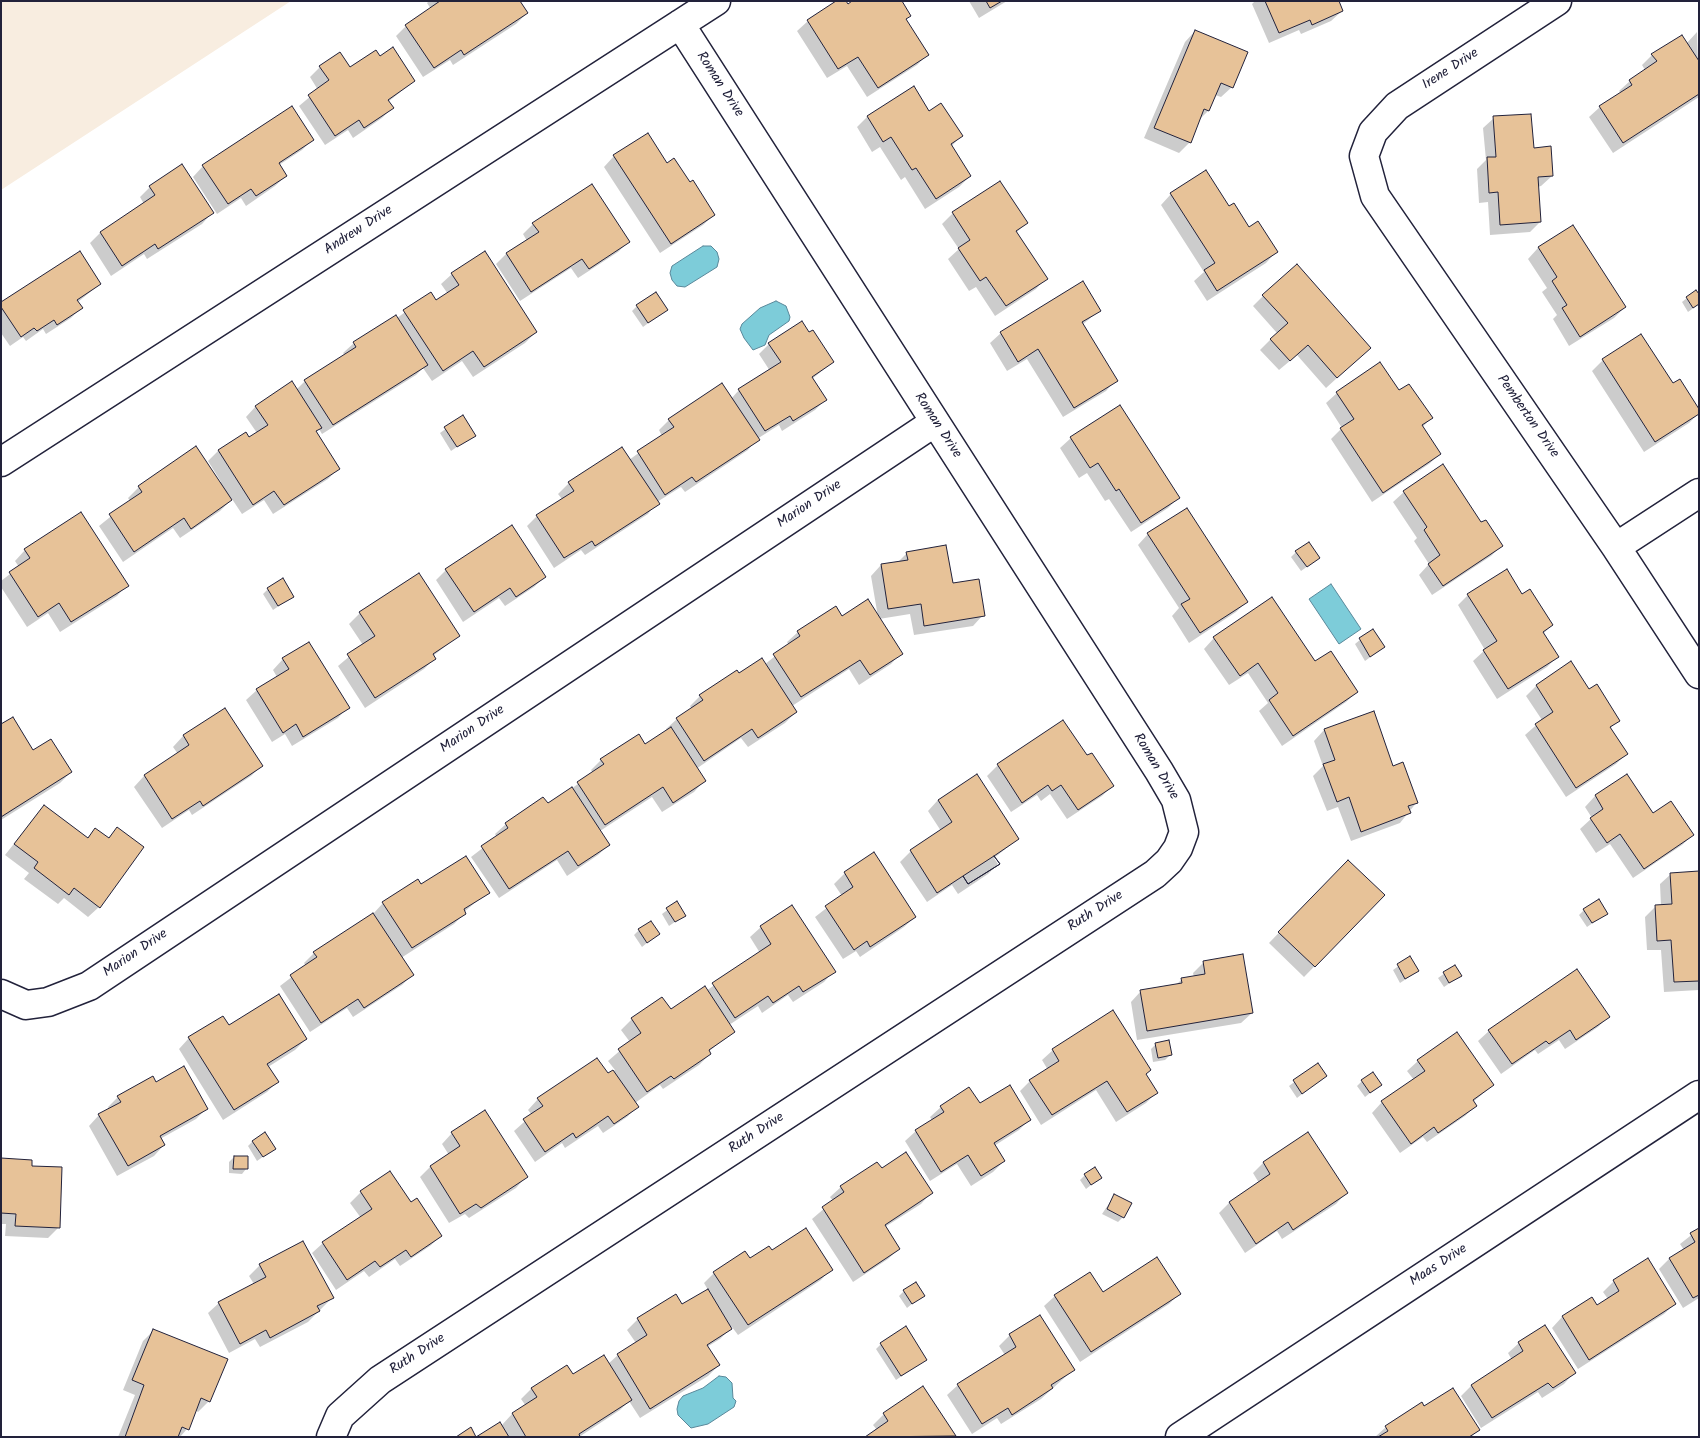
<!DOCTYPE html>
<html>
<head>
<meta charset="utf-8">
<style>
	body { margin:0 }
	#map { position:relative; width:1700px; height:1438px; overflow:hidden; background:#fff; font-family:Kalam,sans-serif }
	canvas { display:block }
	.frame { position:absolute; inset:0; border:2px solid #22223b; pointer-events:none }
</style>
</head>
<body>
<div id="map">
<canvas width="1700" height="1438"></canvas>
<div class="frame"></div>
</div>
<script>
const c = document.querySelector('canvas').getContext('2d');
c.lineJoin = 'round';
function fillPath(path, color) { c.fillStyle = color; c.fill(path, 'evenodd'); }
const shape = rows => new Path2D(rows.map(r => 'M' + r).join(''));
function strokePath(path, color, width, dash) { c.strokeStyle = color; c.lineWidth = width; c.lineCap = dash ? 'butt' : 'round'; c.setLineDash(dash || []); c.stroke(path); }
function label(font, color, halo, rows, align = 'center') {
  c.font = font + ' Kalam,sans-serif'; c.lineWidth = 4; c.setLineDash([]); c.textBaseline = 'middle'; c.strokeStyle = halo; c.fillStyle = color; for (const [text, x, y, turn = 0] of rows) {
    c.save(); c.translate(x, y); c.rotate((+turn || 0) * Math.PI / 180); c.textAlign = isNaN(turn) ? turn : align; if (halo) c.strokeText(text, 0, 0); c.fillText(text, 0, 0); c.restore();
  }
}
fillPath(shape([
	[1,1,291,1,1,190]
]), '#f8ede0');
const water = shape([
	[703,246,711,246,717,252,719,259,717,267,685,287,677,286,672,280,670,273,672,266,703,246],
	[776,301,786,306,790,317,789,321,769,335,765,345,753,350,744,338,740,329,742,324,760,308,776,301],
	[1331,584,1361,629,1339,644,1309,599,1331,584],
	[719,1376,726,1377,732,1383,733,1398,736,1401,734,1407,708,1424,691,1428,678,1415,677,1409,679,1401,683,1396,703,1388,719,1376]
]);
fillPath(water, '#7dccd9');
strokePath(water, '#59889a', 1);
fillPath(shape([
	[429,1,519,1,527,13,516,24,453,65,450,60,423,77,396,36,406,26,431,9,427,3],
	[969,1,1007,1,979,18],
	[1255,1,1337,1,1342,11,1331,21,1301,34,1299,30,1269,43,1252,4],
	[847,6,910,16,905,20,927,55,917,65,867,97,847,66,827,78,797,31,808,21],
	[1195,31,1232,87,1221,97,1215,95,1208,111,1198,121,1190,142,1179,153,1144,138,1185,42],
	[1697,32,1699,97,1613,153,1589,117,1600,107,1621,93,1619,91,1630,81,1645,70,1642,65,1652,55,1686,44],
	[380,57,414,81,388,102,392,108,382,118,353,138,348,130,325,145,299,106,318,90,310,77,320,67,349,69],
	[913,87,929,112,961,136,951,147,970,176,959,187,925,209,905,177,901,180,880,147,872,152,857,127,867,117],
	[1494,118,1533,149,1552,176,1541,186,1537,187,1540,222,1530,232,1490,235,1488,202,1479,203,1477,169,1486,160,1483,128],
	[312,140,302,150,279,165,286,176,275,186,246,206,241,198,217,214,193,177,203,166],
	[614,156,667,164,689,183,714,215,703,225,660,253,604,167],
	[999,182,1026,223,1016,233,1046,278,1036,289,995,316,976,287,969,291,948,259,959,249,942,224,953,213],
	[150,187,212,213,202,224,147,259,144,254,111,276,90,243,100,233,144,204,140,197],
	[1171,194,1229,208,1248,229,1276,252,1266,263,1207,301,1194,281,1204,272,1161,205],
	[533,224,628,242,618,252,578,278,571,268,520,301,496,264,506,254,527,241,523,234],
	[1572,226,1625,307,1614,318,1569,346,1553,319,1557,315,1542,292,1547,288,1528,259,1538,248],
	[452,274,536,332,525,343,473,377,462,361,432,381,423,368,416,375,322,434,319,429,315,433,338,469,328,479,273,514,264,500,242,514,232,499,220,511,180,538,173,528,123,562,99,526,130,501,128,498,139,487,196,448,219,483,221,482,208,461,218,451,245,434,248,439,257,433,246,417,256,406,296,390,305,381,345,355,343,353,354,343,397,318,430,294,436,302,448,294,441,284],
	[100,284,78,302,81,308,71,318,46,334,43,329,26,341,23,337,10,346,1,333,1,303],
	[1263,296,1359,358,1326,388,1297,355,1279,370,1260,350,1277,333,1253,306],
	[1687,298,1699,304,1688,312,1682,302],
	[637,306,666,310,643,327,632,311],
	[1099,311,1082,325,1116,380,1106,391,1063,417,1027,359,1007,371,990,343,1001,333],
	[809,334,833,362,812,379,825,400,815,410,782,431,779,425,757,439,748,450,685,492,681,487,657,502,648,514,585,555,581,550,554,568,527,526,537,516,562,499,558,494,569,483,622,448,629,460,662,436,659,430,669,420,731,399,739,390,770,371,759,354,769,344],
	[1641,336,1673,385,1699,413,1689,423,1644,452,1592,371,1603,360],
	[1399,392,1431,418,1422,428,1440,454,1429,464,1372,502,1331,439,1342,428,1326,403,1337,393],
	[462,417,474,435,451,451,440,433],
	[1071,438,1178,498,1168,508,1131,532,1109,499,1105,501,1087,473,1079,478,1060,448],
	[1404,492,1481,524,1501,546,1491,556,1432,595,1419,575,1429,564,1414,541,1417,538,1393,502],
	[1148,534,1246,602,1236,612,1189,643,1172,616,1179,608,1138,545],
	[25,550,127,585,117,596,60,632,48,613,27,627,1,587,1,581,19,567,15,561],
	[1296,552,1319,558,1301,571,1291,557],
	[907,553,952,584,983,615,973,626,914,635,910,614,879,619,901,653,891,664,859,685,849,669,792,706,796,712,785,723,748,747,741,738,696,769,704,781,694,792,662,812,652,797,600,831,609,845,598,855,567,876,557,860,499,898,471,857,497,837,495,834,506,824,547,805,571,789,593,773,591,770,601,760,645,745,667,731,666,729,677,719,692,709,690,706,700,696,738,675,764,665,789,645,787,642,798,632,842,618,878,617,871,576,881,565,897,563],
	[446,570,545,576,534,587,505,606,499,598,463,622,436,580],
	[419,575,458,636,433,656,434,659,424,669,365,708,338,666,363,645,349,624,360,613],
	[268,589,292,597,273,610,263,594],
	[1468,595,1522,596,1552,625,1543,634,1557,657,1547,667,1497,699,1473,661,1485,650,1458,605],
	[1372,630,1384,647,1365,661,1355,644],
	[1214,638,1315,663,1357,692,1346,702,1282,746,1259,711,1268,703,1248,673,1229,685,1204,649],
	[283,659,348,707,338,718,292,746,285,734,272,742,246,700,257,690,277,677,273,670],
	[1571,663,1589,691,1618,720,1610,729,1626,754,1616,764,1566,797,1525,735,1542,720,1526,696,1536,686],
	[224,709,261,766,251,776,192,815,189,810,162,828,134,787,144,776,178,754,173,747,183,736],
	[1373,712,1393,767,1417,802,1400,823,1351,841,1338,807,1327,811,1313,776,1323,766,1314,741,1324,730],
	[1063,721,1087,757,1112,786,1102,796,1067,819,1050,794,1041,801,1037,795,1011,812,987,776,998,765],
	[1,726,33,752,71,772,60,783,1,820],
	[1627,775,1653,815,1693,835,1682,845,1633,878,1610,844,1596,853,1580,829,1592,818,1585,807,1595,796],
	[976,776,1018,839,994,858,998,864,988,874,958,894,952,885,927,902,900,862,911,851,941,831,928,811,938,800],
	[44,806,87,838,96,829,108,838,117,829,99,907,88,917,64,898,58,904,24,879,29,873,5,855],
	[1348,861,1384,895,1304,977,1269,943],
	[1699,872,1699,990,1664,992,1661,950,1647,950,1645,917,1656,906,1661,906,1660,884,1671,874],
	[845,873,915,917,904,927,860,957,856,951,843,959,815,917,842,896,834,884],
	[421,886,488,892,464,912,465,913,454,924,401,958,412,975,402,985,353,1017,347,1008,310,1032,280,986,306,966,304,963,314,953,373,914,383,903],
	[677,903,685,915,669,926,662,914],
	[1584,910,1607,913,1587,927,1579,915],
	[761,927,834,971,824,982,793,1002,788,995,762,1013,758,1006,729,1025,733,1032,708,1052,710,1054,699,1065,663,1089,660,1085,635,1103,637,1107,627,1117,603,1133,598,1126,565,1148,562,1143,535,1162,514,1131,532,1115,528,1110,538,1099,608,1075,615,1070,608,1061,630,1042,621,1030,632,1019,662,999,670,1011,706,991,760,953,750,937],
	[639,930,658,934,642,947,634,935],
	[1410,958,1418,971,1400,983,1393,970],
	[1204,962,1252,1013,1241,1023,1137,1040,1131,1002,1141,991,1176,985,1182,979,1194,977,1193,973],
	[1455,966,1460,976,1444,987,1438,978],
	[1608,1017,1598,1027,1565,1049,1559,1040,1538,1054,1535,1050,1501,1074,1478,1041,1489,1031],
	[229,1027,306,1039,295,1050,268,1067,277,1082,267,1092,223,1120,179,1049,189,1038],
	[1156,1044,1170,1055,1165,1060,1153,1062,1151,1049],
	[1053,1050,1150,1070,1145,1075,1156,1093,1146,1103,1116,1122,1096,1090,1041,1125,1020,1091,1030,1081,1048,1070,1042,1060],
	[1418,1061,1493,1085,1473,1102,1475,1106,1465,1116,1427,1142,1423,1137,1400,1153,1372,1113,1382,1102,1414,1080,1407,1071],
	[1317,1065,1325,1076,1297,1098,1289,1086],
	[1362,1081,1375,1089,1365,1097,1357,1086],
	[156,1083,206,1109,196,1119,160,1139,164,1145,154,1156,117,1176,89,1126,99,1115,109,1110,108,1107,118,1097],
	[980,1105,1030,1119,1019,1130,994,1146,1004,1161,993,1172,971,1186,957,1164,930,1181,905,1141,916,1131,932,1120,930,1117,941,1107],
	[452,1133,526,1177,516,1188,469,1218,465,1214,449,1223,420,1177,430,1167,449,1155,442,1144],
	[1307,1134,1346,1193,1336,1204,1282,1239,1277,1231,1245,1253,1219,1213,1229,1203,1259,1183,1253,1173,1263,1163],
	[252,1142,274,1149,257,1161,248,1146],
	[234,1157,246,1169,242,1174,229,1173,229,1162],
	[1,1160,31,1167,61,1168,58,1228,48,1238,5,1236,6,1224,1,1224],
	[881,1170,931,1193,921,1204,885,1227,899,1249,888,1259,853,1282,812,1219,833,1201,830,1197,841,1187],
	[1085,1175,1100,1178,1086,1189,1080,1180],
	[361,1192,410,1204,441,1236,430,1246,400,1266,395,1259,369,1277,364,1271,336,1290,312,1253,323,1243,361,1218,350,1203],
	[1114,1196,1123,1217,1118,1222,1102,1214],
	[1699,1229,1699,1298,1683,1308,1659,1269,1669,1259,1684,1250,1680,1244],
	[303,1242,332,1298,308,1322,260,1347,255,1339,229,1353,208,1313,219,1303,254,1284,249,1276,260,1265],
	[771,1251,831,1269,821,1280,738,1335,732,1327,720,1339,707,1347,719,1365,708,1376,640,1418,629,1401,620,1410,579,1437,478,1437,501,1426,512,1414,526,1406,521,1399,532,1388,608,1364,618,1355,636,1343,627,1330,638,1319,682,1306,708,1290,704,1283,714,1273],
	[1647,1260,1675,1304,1664,1314,1578,1369,1552,1328,1562,1317,1592,1299,1597,1307,1608,1299,1603,1292,1614,1281],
	[1089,1274,1102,1294,1179,1294,1169,1304,1080,1362,1044,1306,1055,1296],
	[904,1291,923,1295,907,1308,899,1296],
	[1040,1316,1073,1370,1041,1399,1001,1424,997,1418,972,1434,947,1395,958,1385,1005,1355,999,1346,1010,1335],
	[154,1330,209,1401,198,1412,195,1410,187,1429,180,1437,118,1437,135,1395,123,1390,143,1341],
	[1519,1343,1574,1373,1564,1384,1542,1398,1538,1392,1481,1428,1461,1396,1471,1386,1512,1360,1508,1353],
	[881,1344,925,1360,896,1380,876,1349],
	[923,1388,954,1437,867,1437,877,1430,873,1425,884,1414],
	[1424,1408,1478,1430,1471,1437,1375,1437,1386,1427]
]), '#0003');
const building = shape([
	[440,1,520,1,528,13,464,55,461,50,434,68,405,25,440,1],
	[836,1,846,1,848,4,852,1,902,1,911,16,906,19,929,55,878,88,858,57,838,69,807,20,836,1],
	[986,1,1002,1,990,8,986,1],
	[1265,1,1339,1,1343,11,1312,25,1310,20,1279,33,1265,1],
	[1195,30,1248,52,1233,88,1221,83,1209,111,1204,109,1191,143,1154,128,1195,30],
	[1682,35,1699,61,1699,94,1623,143,1599,106,1632,85,1629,80,1657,61,1651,54,1682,35],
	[393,47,415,81,388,100,394,108,364,128,359,120,335,136,308,95,329,80,319,66,340,52,350,67,376,50,380,56,393,47],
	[914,86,929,111,941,103,963,136,951,144,971,176,936,199,916,168,912,170,891,137,883,142,867,116,914,86],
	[292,106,314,140,279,163,287,176,256,196,251,189,228,204,202,165,292,106],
	[1531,114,1534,148,1551,146,1553,176,1538,177,1541,222,1500,225,1498,192,1489,193,1487,157,1496,157,1493,116,1531,114],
	[648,133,667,163,674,158,690,182,693,180,715,215,671,244,613,155,648,133],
	[182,164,214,213,158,249,155,244,122,266,100,232,155,195,149,186,182,164],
	[1206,170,1229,206,1234,203,1249,227,1258,221,1278,252,1217,291,1204,270,1215,263,1170,193,1206,170],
	[1000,181,1028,223,1016,231,1048,279,1006,306,986,277,980,281,958,248,970,240,952,212,1000,181],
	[592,184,630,242,589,269,582,259,531,292,506,253,539,232,532,223,592,184],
	[1573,225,1626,307,1580,337,1562,308,1567,305,1552,281,1557,277,1538,247,1573,225],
	[80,251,101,284,77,300,83,308,57,325,54,320,37,331,34,328,21,337,1,307,1,302,80,251],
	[485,251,537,332,484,367,473,351,443,371,403,310,431,292,436,300,459,285,451,273,485,251],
	[1297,264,1371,348,1337,378,1308,345,1290,361,1270,339,1288,323,1262,295,1297,264],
	[1083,281,1101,311,1082,322,1118,381,1074,408,1038,349,1018,362,1000,332,1083,281],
	[1696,290,1699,294,1699,304,1693,308,1686,297,1696,290],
	[656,292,668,310,648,323,636,305,656,292],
	[396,315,428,365,333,425,304,380,356,347,353,342,396,315],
	[802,321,809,332,813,330,834,362,812,377,827,400,793,421,790,416,765,431,738,389,781,362,768,343,802,321],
	[1641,334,1673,383,1680,379,1699,409,1699,414,1655,442,1602,359,1641,334],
	[1380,362,1399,390,1409,384,1433,418,1422,425,1441,454,1383,493,1340,428,1354,419,1336,392,1380,362],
	[292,381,322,428,316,431,340,469,284,505,274,491,253,505,218,450,246,432,249,437,268,425,255,406,292,381],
	[722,383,760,440,696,482,692,477,665,495,637,451,674,427,668,419,722,383],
	[1120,405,1180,498,1141,523,1119,489,1116,491,1098,463,1090,468,1070,437,1120,405],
	[463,415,476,436,457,447,444,427,463,415],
	[196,446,232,500,191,529,184,518,134,552,109,514,142,492,138,486,196,446],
	[622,447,660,504,595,546,592,541,564,558,536,515,574,491,568,482,622,447],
	[1443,464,1481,522,1486,520,1503,546,1443,586,1428,564,1440,555,1424,530,1427,527,1403,491,1443,464],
	[1187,508,1248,602,1200,633,1181,604,1190,599,1147,533,1187,508],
	[81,512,129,586,71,622,59,603,38,617,9,572,30,558,24,549,81,512],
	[512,525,546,577,516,597,510,588,474,612,445,569,512,525],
	[1309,542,1320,558,1307,567,1295,551,1309,542],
	[946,545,953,583,979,579,985,616,924,626,921,604,888,609,881,564,908,560,906,552,946,545],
	[1507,569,1522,594,1530,589,1553,625,1543,632,1559,657,1508,689,1483,650,1497,641,1467,594,1507,569],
	[419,573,460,636,433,654,436,659,375,698,347,654,375,636,359,612,419,573],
	[283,578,294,597,278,606,267,588,283,578],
	[1272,597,1315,661,1331,651,1358,692,1293,736,1269,700,1278,693,1258,663,1240,676,1213,637,1272,597],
	[868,599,903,654,870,675,860,660,801,697,773,654,800,636,797,631,836,606,842,616,868,599],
	[1373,629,1385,647,1370,657,1359,638,1373,629],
	[309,642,350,708,303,737,296,724,283,733,256,689,289,669,282,658,309,642],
	[762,658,797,712,758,738,752,729,704,761,676,718,703,700,699,695,737,670,739,673,762,658],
	[1571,661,1589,689,1597,684,1620,721,1610,727,1628,754,1576,788,1535,724,1553,712,1536,685,1571,661],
	[225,708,263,766,203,806,200,801,172,819,144,775,189,745,183,735,225,708],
	[1374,711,1393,766,1403,762,1418,803,1408,806,1411,813,1361,832,1349,797,1337,802,1323,764,1335,760,1324,729,1374,711],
	[13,717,33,750,51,739,72,772,1,817,1,724,13,717],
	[1063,720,1087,755,1092,753,1114,786,1078,810,1061,785,1052,791,1048,785,1022,803,997,764,1063,720],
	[671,727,706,781,673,803,663,787,605,825,577,782,604,764,600,759,639,734,645,744,671,727],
	[977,774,1019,839,994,856,1000,864,968,884,963,876,937,893,910,850,952,822,938,800,977,774],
	[1627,774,1653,813,1671,801,1694,835,1644,869,1620,834,1607,843,1590,818,1603,809,1595,795,1627,774],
	[572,787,610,845,578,866,568,851,509,889,481,846,508,828,505,823,543,797,548,803,572,787],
	[44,805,88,838,95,828,109,838,117,827,144,847,100,908,74,888,69,895,34,868,38,862,14,844,44,805],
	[874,852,916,917,870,947,867,941,854,950,825,906,853,887,844,872,874,852],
	[466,856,490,893,464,909,466,914,412,948,382,902,418,879,421,884,466,856],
	[994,856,1000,864,968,884,963,876,994,856],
	[1348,860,1385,895,1315,967,1278,932,1348,860],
	[1699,871,1699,981,1674,982,1671,940,1657,941,1655,905,1672,904,1670,873,1699,871],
	[1599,899,1608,914,1592,923,1583,909,1599,899],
	[677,901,686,916,675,922,666,908,677,901],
	[792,905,836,972,803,992,799,986,773,1003,768,996,735,1018,712,983,771,944,760,926,792,905],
	[373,913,414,975,364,1008,358,999,321,1023,290,975,317,957,313,952,373,913],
	[651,921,660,934,647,943,638,929,651,921],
	[1243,954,1253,1013,1147,1031,1140,990,1182,983,1181,978,1205,974,1203,961,1243,954],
	[1410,956,1419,971,1405,979,1397,964,1410,956],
	[1455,965,1462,976,1449,983,1443,972,1455,965],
	[1577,969,1610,1017,1576,1040,1570,1030,1549,1044,1546,1041,1512,1064,1488,1030,1577,969],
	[705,986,735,1032,709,1050,711,1054,674,1079,671,1076,647,1092,618,1049,641,1033,631,1018,662,997,671,1009,705,986],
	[279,994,307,1039,267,1064,279,1082,234,1110,188,1037,223,1016,229,1025,279,994],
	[1113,1010,1151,1070,1146,1074,1158,1093,1127,1112,1107,1081,1052,1115,1029,1080,1059,1061,1052,1049,1113,1010],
	[1457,1032,1494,1085,1473,1100,1477,1106,1438,1133,1434,1127,1411,1144,1381,1101,1425,1071,1417,1060,1457,1032],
	[1169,1040,1172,1055,1158,1058,1155,1043,1169,1040],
	[597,1058,608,1073,613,1070,639,1107,614,1124,608,1116,576,1138,573,1133,545,1152,523,1119,543,1106,537,1098,597,1058],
	[1318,1063,1327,1076,1302,1094,1293,1080,1318,1063],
	[184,1066,208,1109,160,1136,165,1145,128,1166,98,1114,121,1102,117,1096,153,1076,156,1082,184,1066],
	[1373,1072,1382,1085,1370,1093,1361,1080,1373,1072],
	[1010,1085,1031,1120,994,1143,1005,1161,981,1176,968,1155,941,1172,915,1130,944,1112,940,1106,969,1087,980,1103,1010,1085],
	[485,1110,528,1177,481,1208,476,1204,460,1214,430,1166,460,1146,451,1132,485,1110],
	[265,1132,276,1149,263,1157,252,1141,265,1132],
	[1308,1132,1348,1193,1293,1230,1288,1222,1256,1244,1229,1202,1270,1174,1263,1162,1308,1132],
	[906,1152,933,1193,885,1225,900,1249,864,1273,822,1207,844,1192,840,1186,877,1162,882,1168,906,1152],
	[234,1156,248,1156,248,1169,233,1169,234,1156],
	[1,1158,32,1160,32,1166,62,1167,60,1228,15,1226,16,1214,1,1213,1,1158],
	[1095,1167,1102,1178,1091,1185,1084,1174,1095,1167],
	[390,1171,411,1202,417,1198,442,1236,411,1257,406,1250,380,1267,375,1261,347,1280,322,1242,372,1209,360,1191,390,1171],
	[1114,1194,1132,1203,1124,1218,1107,1209,1114,1194],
	[806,1228,833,1270,748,1325,713,1272,745,1251,750,1258,769,1246,772,1250,806,1228],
	[1699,1228,1699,1295,1693,1298,1669,1258,1695,1242,1690,1233,1699,1228],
	[303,1241,334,1298,317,1306,320,1311,270,1338,266,1330,240,1344,218,1302,266,1277,259,1264,303,1241],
	[1157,1257,1181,1294,1091,1352,1054,1295,1090,1272,1103,1292,1157,1257],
	[1648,1258,1676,1304,1589,1360,1562,1316,1592,1297,1597,1305,1619,1291,1613,1280,1648,1258],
	[916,1282,925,1296,912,1304,903,1290,916,1282],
	[708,1289,732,1329,707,1345,720,1365,650,1409,617,1354,647,1335,637,1318,676,1294,682,1304,708,1289],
	[1040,1315,1075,1370,1051,1385,1053,1388,1012,1415,1008,1408,982,1424,957,1384,1016,1347,1009,1334,1040,1315],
	[1545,1325,1576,1373,1553,1388,1548,1383,1492,1418,1471,1385,1523,1351,1518,1342,1545,1325],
	[906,1326,927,1360,901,1376,880,1343,906,1326],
	[153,1329,228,1359,210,1402,201,1398,189,1430,182,1427,178,1437,125,1437,144,1385,132,1380,153,1329],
	[604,1355,632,1400,579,1434,580,1437,526,1437,512,1413,537,1397,531,1388,567,1365,573,1374,604,1355],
	[923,1386,956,1436,865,1437,888,1421,883,1413,923,1386],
	[1453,1388,1480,1430,1469,1437,1378,1437,1388,1431,1385,1426,1422,1402,1424,1406,1453,1388],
	[500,1422,509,1437,456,1437,471,1427,476,1437,500,1422]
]);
fillPath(building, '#e7c298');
strokePath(building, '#22223b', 1);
const minor = shape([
	[1557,1,1397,106,1373,132,1364,156,1375,196,1616,547,1699,674],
	[1,462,716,1],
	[1616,547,1699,493],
	[1,994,26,1005,48,1002,89,986,935,422],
	[331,1437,340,1416,380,1380,1155,874,1169,861,1178,848,1184,832,1176,800,1159,771,680,24],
	[1180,1437,1699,1095]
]);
strokePath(minor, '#22223b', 31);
strokePath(minor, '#fff', 28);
label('14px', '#22223b', '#fff', [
	["Irene Drive",1451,70,-33],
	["Roman Drive",719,85,57],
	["Andrew Drive",359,231,-33],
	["Pemberton Drive",1527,417,55],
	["Roman Drive",937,426,57],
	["Marion Drive",810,505,-34],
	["Marion Drive",473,730,-34],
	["Roman Drive",1155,767,59],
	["Ruth Drive",1096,912,-33],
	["Marion Drive",136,954,-34],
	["Ruth Drive",757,1134,-33],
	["Maas Drive",1439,1266,-33],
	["Ruth Drive",418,1355,-33]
]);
</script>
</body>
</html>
